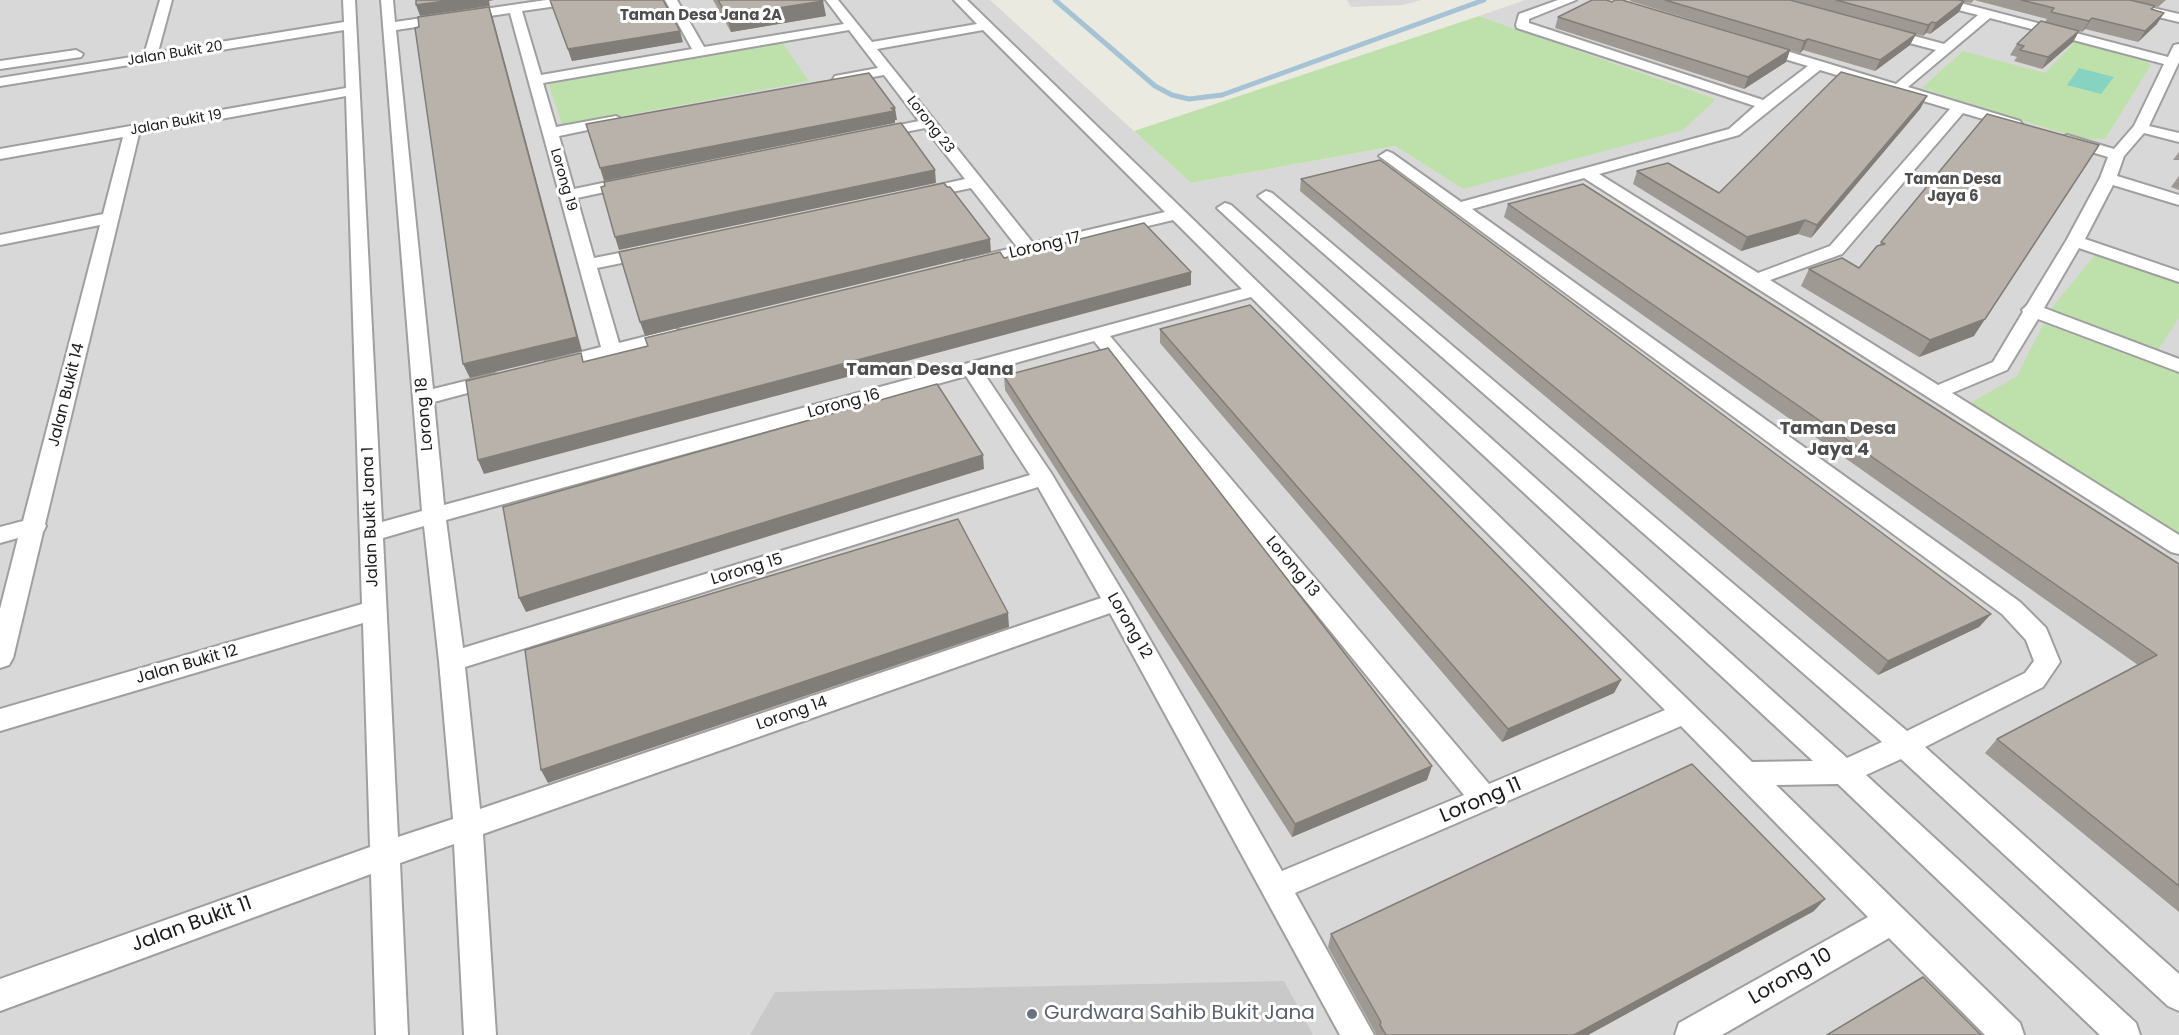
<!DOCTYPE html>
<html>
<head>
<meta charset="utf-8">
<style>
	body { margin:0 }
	canvas { display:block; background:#ebeae1 }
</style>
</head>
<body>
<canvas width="2179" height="1035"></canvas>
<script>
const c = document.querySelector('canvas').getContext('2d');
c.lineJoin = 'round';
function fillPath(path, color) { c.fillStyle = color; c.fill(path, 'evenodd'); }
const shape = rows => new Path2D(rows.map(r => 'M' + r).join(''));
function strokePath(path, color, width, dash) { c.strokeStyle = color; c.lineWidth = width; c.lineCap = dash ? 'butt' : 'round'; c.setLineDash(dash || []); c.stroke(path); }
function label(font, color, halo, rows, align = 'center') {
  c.font = font + ' Poppins,sans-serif'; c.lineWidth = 6; c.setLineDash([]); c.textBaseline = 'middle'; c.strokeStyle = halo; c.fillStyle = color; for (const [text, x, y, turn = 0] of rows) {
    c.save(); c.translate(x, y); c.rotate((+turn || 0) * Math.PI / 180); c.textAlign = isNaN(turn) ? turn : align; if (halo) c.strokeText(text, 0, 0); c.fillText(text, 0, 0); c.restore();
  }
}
fillPath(shape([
	[0,0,990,0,1191,183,1395,146,1463,189,1716,99,1479,16,1525,0,2179,0,2179,1035,0,1035],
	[1347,0,1421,0,1403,5,1351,7]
]), '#d9d8d8');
fillPath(shape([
	[1284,981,1313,1035,750,1035,775,992]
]), '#c9c9c9');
fillPath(shape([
	[1479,16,1716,99,1683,130,1463,189,1395,146,1191,183,1134,131],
	[781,41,809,81,563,127,548,82],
	[2075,42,2145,60,2151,65,2105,139,2081,139,1922,88,1963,51,2045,73],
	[2095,255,2179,283,2179,318,2158,350,2050,310],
	[2044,323,2179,373,2179,536,1969,404,2017,376]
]), '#bee1ab');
fillPath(shape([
	[2079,68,2114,77,2101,94,2067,85]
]), '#86d3c1');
strokePath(shape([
	[1055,0,1155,86,1172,95,1189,99,1222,95,1484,0]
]), '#a6c3d5', 5);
const minor = shape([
	[160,0,172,0,158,52,344,22,343,0,355,0,382,522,422,511,381,0,393,0,395,22,546,0,577,0,571,4,522,11,541,75,692,49,665,0,677,0,704,47,844,24,826,0,838,0,872,42,977,24,954,0,967,0,1752,762,1813,761,1217,208,1225,203,1231,205,1847,758,1882,742,1258,196,1266,191,1272,193,1907,731,2025,673,2034,661,2026,640,2002,614,1379,156,1387,151,1392,153,1461,202,1729,129,1755,106,1517,28,1516,25,1519,14,1558,0,1576,0,1529,19,1529,23,1763,100,1808,66,1755,50,1753,47,1755,44,1760,43,1896,84,1936,50,1879,35,1878,32,1879,29,1884,28,1944,44,1978,15,1931,3,1929,0,1949,0,2168,57,2174,45,2179,44,2179,62,2149,126,2179,133,2179,142,2144,133,2124,156,2117,176,2179,195,2179,205,2113,185,2085,239,2179,271,2179,282,2079,248,2044,308,2179,359,2179,372,2038,319,2007,370,1952,393,2179,535,2179,554,2171,552,1584,178,1472,209,2020,602,2046,628,2060,662,2043,687,1925,747,2179,974,2179,1011,2168,1006,1901,759,1866,775,2136,1023,2140,1035,2100,1035,1838,784,1776,785,2020,1023,2024,1035,1985,1035,1889,938,1722,1035,1675,1035,1679,1023,1868,917,1681,726,1295,893,1374,1035,1340,1035,1110,613,483,834,496,1035,464,1035,454,844,400,863,408,1035,376,1035,371,874,0,1011,0,979,370,847,363,623,0,731,0,709,362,604,346,96,139,134,45,524,46,526,43,532,13,658,9,665,0,668,0,609,18,538,0,543,0,527,23,521,100,225,0,245,0,235,103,214,123,137,0,159,0,149,346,88,344,30,0,86,0,78,144,55,160,0],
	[510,13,601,347,546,361,543,365,546,369,553,371,612,357,682,339,684,335,682,331,675,329,619,343,597,268,656,256,659,252,656,248,650,247,594,258,577,198,637,185,639,182,631,177,574,189,559,136,616,124,623,120,616,116,556,127,543,83,849,30,878,68,835,76,833,79,835,82,840,83,884,75,919,121,870,131,868,134,870,137,875,138,925,128,965,179,917,190,915,193,917,196,923,198,971,188,1017,247,966,259,963,263,966,267,972,268,1173,220,1242,289,444,505,434,402,501,384,504,380,501,376,494,374,433,389,396,30,510,13],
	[1990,18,2164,64,2134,126,2114,149,2067,135,2062,137,2059,140,2062,143,2108,157,2100,178,2066,241,2027,305,2022,310,2023,312,1993,362,1938,385,1770,280,1842,254,1963,113,2010,127,2020,127,2022,124,2020,121,1908,87,1990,18],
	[983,30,1165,212,1033,243,877,49,983,30],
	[1820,70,1950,109,1830,246,1758,273,1599,174,1739,135,1820,70],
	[1251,297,1665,710,1489,784,1110,336,1251,297],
	[1094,341,1464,795,1282,871,1125,596,1051,473,983,372,1094,341],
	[966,376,1030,475,463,648,446,520,966,376],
	[1038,487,1101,598,480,809,465,667,1038,487],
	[424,526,439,661,453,819,398,837,383,538,424,526],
	[2098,0,2119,0,2179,14,2179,22,2100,3,2098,0],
	[76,50,83,54,81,57,0,69,0,61,76,50]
]);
strokePath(minor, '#9f9f9f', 4);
fillPath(minor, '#fff');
fillPath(shape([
	[550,0,683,42,572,61],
	[713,0,822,0,826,16,731,32],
	[1630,0,1790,0,1916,34,1910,45,1875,71,1803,50,1800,53,1630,1],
	[1792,0,2166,0,2158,7,2155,6,2152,10,2157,24,2138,42,2085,29,2082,32,2079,31,2073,42,2042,69,2014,61,2017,57,2010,55,2017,44,2045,22,2047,19,1974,0,1971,3,1964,2,1959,12,1930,34,1926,33,1923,36],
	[1558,17,1790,50,1786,62,1744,89,1555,28],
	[1927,96,1920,109,1811,238,1798,234,1741,251,1633,184,1637,171,1719,193],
	[1987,114,1974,336,1919,357,1801,286,1809,269,1859,268,1879,246,1881,242],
	[2179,152,2179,160,2173,160],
	[2179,176,2179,190,2171,187],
	[1301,179,1991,614,1979,627,1878,675,1300,191],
	[1508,204,2179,564,2179,912,1985,753,1997,739,2138,665,1504,217],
	[1160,329,1621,680,1614,693,1502,742,1160,343],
	[1004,376,1427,780,1292,837,1005,390],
	[1814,911,1588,1035,1376,1035,1376,1034,1328,947,1331,934]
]), '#9e9993');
fillPath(shape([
	[452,0,494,0,489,1,490,6,420,16,416,5],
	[823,1,826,16,731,32,727,16],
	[1964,1,1959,12,1930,34,1936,23],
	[489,7,493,18,582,351,470,378,463,364],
	[2164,13,2157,24,2138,42,2145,31],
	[2092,18,2085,29,2082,32,2089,21],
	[1932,22,1926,33,1923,36,1928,25],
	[680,31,683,42,572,61,568,49],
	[2079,31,2073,42,2042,69,2048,57],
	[1916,34,1910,45,1875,71,1880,60],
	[1808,39,1803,50,1800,53,1804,41],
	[1790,50,1786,62,1744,89,1748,77],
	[1927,96,1920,109,1811,238,1817,225],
	[895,108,897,120,895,120,895,123,604,181,600,168],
	[2099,145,1974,336,1919,357,1930,340],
	[935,170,936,183,619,250,615,237],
	[1805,220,1798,234,1741,251,1747,237],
	[990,239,991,252,645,336,640,322],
	[1191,272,1191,285,484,474,478,460],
	[983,455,984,469,526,612,519,598],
	[1008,613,1009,627,548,783,541,770],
	[1991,614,1979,627,1878,675,1888,661],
	[1621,680,1614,693,1502,742,1508,729],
	[1432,766,1427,780,1292,837,1295,824],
	[1825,899,1814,911,1588,1035,1574,1035]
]), '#817d78');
const building = shape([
	[416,0,452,0,416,5,416,0],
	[550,0,663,0,680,31,568,49,550,0],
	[718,0,822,0,823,1,727,16,718,0],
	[1592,0,1606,0,1612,2,1615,0,1622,0,1790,50,1748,77,1558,17,1592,0],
	[1665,0,1790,0,1916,34,1880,60,1808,39,1804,41,1665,0],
	[1836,0,1958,0,1964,1,1936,23,1932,22,1928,25,1836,0],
	[2021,0,2130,0,2155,6,2151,9,2164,13,2145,31,2092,18,2089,21,2051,12,2054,8,2021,0],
	[489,7,577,337,463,364,415,28,419,27,418,17,489,7],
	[2041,21,2079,31,2048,57,2020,50,2024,46,2017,44,2041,21],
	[1841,72,1927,96,1817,225,1805,220,1747,237,1637,171,1668,163,1719,193,1841,72],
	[869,73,895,108,891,108,894,111,600,168,586,124,869,73],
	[1987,114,2099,145,1985,319,1930,340,1809,269,1842,258,1859,268,1877,246,1885,244,1881,242,1987,114],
	[901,123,935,170,615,237,601,187,605,186,604,182,901,123],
	[1380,160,1991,614,1888,661,1301,179,1380,160],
	[944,183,947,187,950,187,990,239,640,322,619,252,944,183],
	[1583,184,2179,564,2179,886,1997,739,2157,655,1508,204,1583,184],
	[1144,223,1191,272,478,460,466,381,581,353,583,362,648,346,645,338,1000,252,1004,258,1144,223],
	[1250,305,1621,680,1508,729,1160,329,1250,305],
	[1108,348,1432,766,1295,824,1004,376,1108,348],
	[937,384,983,455,519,598,503,507,937,384],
	[958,519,1008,613,541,770,525,650,958,519],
	[1692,764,1825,899,1574,1035,1386,1035,1380,1025,1381,1022,1331,934,1692,764],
	[1923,977,1981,1035,1827,1035,1923,977]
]);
fillPath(building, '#b8b2ab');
strokePath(building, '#817d78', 1.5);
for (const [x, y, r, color] of [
	[1032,1014,6,"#6b7280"]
]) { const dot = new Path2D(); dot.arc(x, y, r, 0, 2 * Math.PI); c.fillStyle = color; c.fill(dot); strokePath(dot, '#fff', 2); }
label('14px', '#1b1b1b', '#fff', [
	["Jalan Bukit 20",175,54,-9],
	["Jalan Bukit 19",176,123,-10],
	["Lorong 23",930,125,52],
	["Lorong 19",563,180,74]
]);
label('bold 15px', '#4e4e4e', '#fff', [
	["Taman Desa Jana 2A",701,16],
	["Taman Desa",1953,180],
	["Jaya 6",1953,197]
]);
label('16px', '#1b1b1b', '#fff', [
	["Lorong 17",1045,246,-13],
	["Jalan Bukit 14",67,395,-76],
	["Lorong 16",844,404,-15],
	["Lorong 18",425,414,-95],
	["Jalan Bukit Jana 1",371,517,-92],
	["Lorong 13",1292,567,50],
	["Lorong 15",747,570,-17],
	["Lorong 12",1129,626,60],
	["Jalan Bukit 12",187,665,-16],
	["Lorong 14",792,714,-19]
]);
label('bold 18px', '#4e4e4e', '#fff', [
	["Taman Desa Jana",930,370],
	["Taman Desa",1838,429],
	["Jaya 4",1838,450]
]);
label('20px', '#1b1b1b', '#fff', [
	["Lorong 11",1481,801,-23],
	["Jalan Bukit 11",192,925,-20],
	["Lorong 10",1791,977,-30]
]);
label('20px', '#5b616d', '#fff', [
	["Gurdwara Sahib Bukit Jana",1044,1014]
], 'left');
</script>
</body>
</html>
